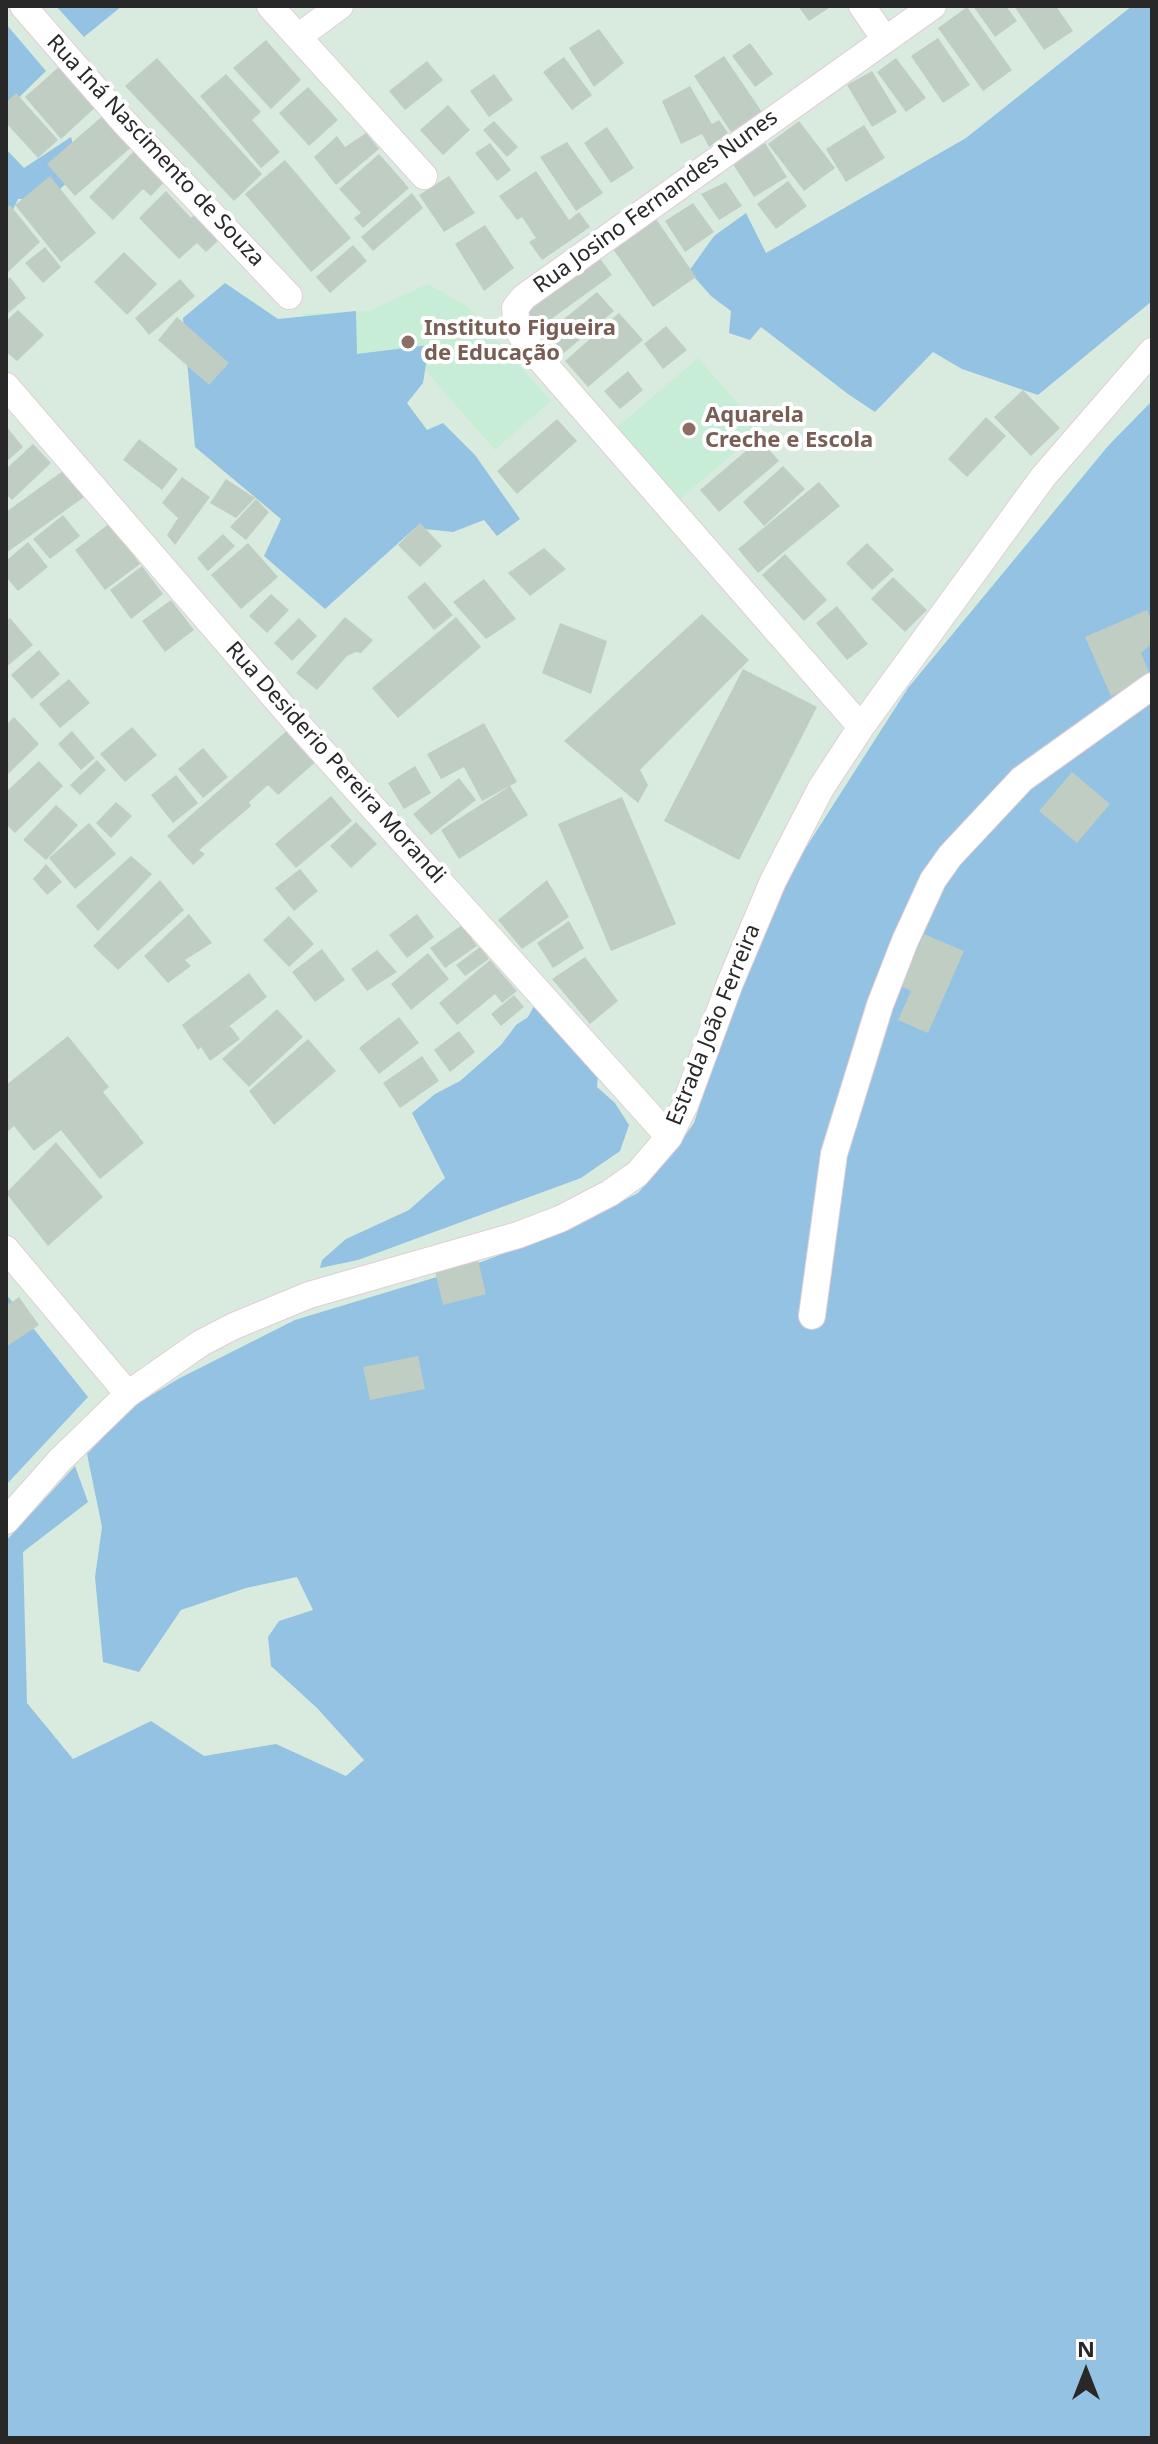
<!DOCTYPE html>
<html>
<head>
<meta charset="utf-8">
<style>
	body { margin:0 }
	#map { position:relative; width:1158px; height:2444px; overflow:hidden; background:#d9ebde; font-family:"Noto Sans",sans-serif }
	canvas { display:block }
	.frame { position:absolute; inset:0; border:8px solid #282828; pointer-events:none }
	.north { position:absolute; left:1046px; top:2332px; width:80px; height:80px; -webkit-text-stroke:6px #fff; paint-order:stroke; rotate:0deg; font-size:22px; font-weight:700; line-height:32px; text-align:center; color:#282828 }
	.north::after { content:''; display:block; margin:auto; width:28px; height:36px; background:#282828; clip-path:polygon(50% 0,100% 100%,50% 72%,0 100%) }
</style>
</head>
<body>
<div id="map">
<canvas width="1158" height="2444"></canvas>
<div class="frame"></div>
<div class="north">N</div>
</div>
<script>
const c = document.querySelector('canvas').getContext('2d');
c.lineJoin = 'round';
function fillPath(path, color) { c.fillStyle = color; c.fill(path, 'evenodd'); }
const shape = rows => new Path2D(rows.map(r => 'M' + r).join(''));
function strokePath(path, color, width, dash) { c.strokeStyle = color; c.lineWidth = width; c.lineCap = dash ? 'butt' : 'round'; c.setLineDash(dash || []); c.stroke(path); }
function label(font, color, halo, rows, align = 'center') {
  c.font = font + ' "Noto Sans",sans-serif'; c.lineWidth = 8; c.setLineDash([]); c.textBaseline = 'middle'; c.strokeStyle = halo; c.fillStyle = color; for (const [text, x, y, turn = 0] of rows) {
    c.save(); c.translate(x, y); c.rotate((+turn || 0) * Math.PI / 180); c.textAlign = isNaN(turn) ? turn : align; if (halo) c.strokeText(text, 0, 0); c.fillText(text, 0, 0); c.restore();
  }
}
fillPath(shape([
	[428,284,467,306,551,401,495,450,425,370,342,389,301,314,369,311],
	[698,358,761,430,679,500,616,428]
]), '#c7edd7');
fillPath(shape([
	[56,6,122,6,84,37],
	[1132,6,1152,6,1152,301,1038,395,962,369,933,352,875,412,848,394,761,327,750,340,729,333,731,311,711,296,689,271,714,236,746,213,766,253,966,138],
	[6,24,46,71,6,110],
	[71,137,80,171,49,199,18,199,6,225,6,149,24,168],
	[225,283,278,319,356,311,357,354,429,345,423,383,407,403,427,430,443,423,475,455,520,519,497,536,484,520,453,532,415,528,325,609,264,556,281,519,195,447,183,318],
	[1152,401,1152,2438,6,2438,6,1541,75,1466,88,1502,23,1552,27,1703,73,1759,151,1721,204,1756,276,1744,346,1776,364,1760,317,1708,271,1666,268,1637,279,1621,313,1610,297,1577,246,1588,181,1610,139,1672,103,1662,95,1577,102,1527,87,1454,132,1407,178,1379,295,1320,460,1270,568,1229,638,1193,671,1155,694,1123,731,1008,789,874,908,688,1108,446],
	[535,1004,598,1074,597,1087,615,1103,629,1125,620,1151,581,1178,358,1260,320,1268,322,1260,346,1239,409,1210,445,1178,412,1113,435,1094,460,1081,501,1045,516,1025,528,1017],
	[6,1294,88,1397,6,1485]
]), '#94c2e2');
fillPath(shape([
	[798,6,832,6,809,21],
	[973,6,1006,6,1017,21,995,37],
	[1014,6,1056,6,1073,31,1044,50],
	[967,7,1012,70,983,91,938,28],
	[599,29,624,63,594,87,569,48],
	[938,38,970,85,943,103,911,56],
	[266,40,301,80,271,109,233,68],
	[750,43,773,74,755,87,732,56],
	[724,56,762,112,731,132,694,76],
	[564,57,592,95,572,110,543,72],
	[157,58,262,174,234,201,125,86],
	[896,58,926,98,906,112,877,72],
	[427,61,443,80,405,110,389,91],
	[61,65,98,105,61,139,25,97],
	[872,71,897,112,872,127,847,85],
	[226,74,261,112,252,120,280,152,261,168,200,96],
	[494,74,513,100,489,117,470,91],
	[690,86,712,124,719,120,728,133,709,147,702,134,681,144,662,101],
	[308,87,338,120,309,146,279,113],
	[16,93,58,140,38,158,6,123,6,102],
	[448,105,470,130,443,155,420,130],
	[105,114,135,144,75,196,47,164],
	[494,121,518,147,507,157,483,130],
	[799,121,835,168,804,191,768,144],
	[864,125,885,158,846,182,826,149],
	[607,127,634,168,611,183,584,143],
	[366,133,379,149,336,185,314,157,337,136,345,147],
	[567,142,603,193,576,211,540,157],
	[490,143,511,170,497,181,475,153],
	[765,143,787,177,754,197,733,164],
	[137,148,168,178,151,196,143,189,113,220,89,197],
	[379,154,409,188,363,228,354,218,361,213,339,189],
	[285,160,351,238,311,272,245,194],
	[536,171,569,220,579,212,590,227,542,260,529,242,536,238,522,217,517,220,499,196],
	[50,176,96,233,61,262,15,205],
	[449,176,475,213,444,232,419,195],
	[788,181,807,206,776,229,757,204],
	[726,182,742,206,719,220,701,194],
	[166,191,191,218,196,213,221,238,206,252,197,243,179,259,139,218],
	[412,193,423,208,373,251,361,237],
	[693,203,714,232,685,252,665,221],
	[10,205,40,242,6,274,6,208],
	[656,219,696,277,653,307,613,249],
	[485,225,514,268,484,291,455,244],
	[353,245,367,261,330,293,316,277],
	[45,247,61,267,43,283,25,263],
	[124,252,157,284,127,315,94,282],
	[596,253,612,275,536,330,520,309],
	[10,277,26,298,6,315,6,281],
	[180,279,195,296,149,335,135,318],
	[597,292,614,311,559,357,542,337],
	[18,310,44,335,17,361,6,352,6,321],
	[619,313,643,340,588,387,565,361],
	[177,317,229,363,209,385,158,340],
	[666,326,687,350,663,369,644,344],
	[628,371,643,390,620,409,604,391],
	[1023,390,1060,428,1031,456,994,417],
	[986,417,1006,436,967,477,948,459],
	[557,419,577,441,517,494,497,471],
	[6,426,23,447,6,462],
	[139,439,178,469,162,490,123,460],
	[760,439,779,461,719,512,700,490],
	[33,444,51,463,12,500,6,494,6,469],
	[783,466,805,489,764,526,743,502],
	[67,468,87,495,6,553,6,512],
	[182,477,210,497,175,545,167,535,178,518,162,503],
	[226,479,255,498,236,518,210,503],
	[819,482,840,506,758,573,738,549],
	[256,499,269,512,246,540,230,527],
	[63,515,80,536,50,559,33,539],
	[110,523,140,564,105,590,75,550],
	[420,523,442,546,420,567,398,545],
	[223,534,235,546,208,571,197,558],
	[28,542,48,567,18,591,6,577,6,561],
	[248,543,278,577,241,609,211,575],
	[867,543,894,570,872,590,846,563],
	[544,548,566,569,530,596,508,573],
	[785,554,827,600,804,621,762,575],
	[142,566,163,594,131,619,110,590],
	[893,577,927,610,905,632,871,599],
	[484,579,516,619,486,639,453,602],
	[425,582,453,615,434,630,407,597],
	[271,594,289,610,267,633,249,616],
	[171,600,194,630,165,652,142,621],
	[837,606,868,644,847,660,816,623],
	[1147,610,1152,621,1152,643,1141,653,1152,679,1111,696,1085,637],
	[702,614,749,660,640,770,648,785,638,803,564,741],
	[345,617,373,640,361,653,356,652,347,656,317,690,296,673],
	[456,617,481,647,398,718,372,688],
	[10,618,33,645,6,667,6,621],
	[299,618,317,636,292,661,274,643],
	[560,623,607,641,591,694,542,673],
	[39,650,60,674,32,699,11,675],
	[743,669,817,707,739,860,664,821],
	[69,679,90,703,60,728,39,704],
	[14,717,39,744,6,776,6,725],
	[484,723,517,782,482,801,464,767,441,779,427,754],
	[132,727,157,755,125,782,100,754],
	[290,728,318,760,278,795,268,785,249,802,251,806,199,850,205,854,193,865,167,836],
	[72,731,95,758,81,770,58,744],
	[203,748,228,777,203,798,178,769],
	[97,760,106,770,80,795,70,785],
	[39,761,63,786,15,833,6,824,6,792],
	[415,766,431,793,404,809,388,783],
	[1072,772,1110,804,1077,843,1039,811],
	[176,775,198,803,173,823,151,795],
	[459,778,476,800,431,835,413,814],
	[510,786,528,815,459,859,441,830],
	[331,796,352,821,296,868,275,844],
	[622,797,676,924,611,951,558,824],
	[116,802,132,816,111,838,96,823],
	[56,805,78,825,46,860,23,840],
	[356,822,377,844,351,868,330,846],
	[89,823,116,854,75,889,49,858],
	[131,856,152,874,98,931,76,906],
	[46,864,62,882,47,895,33,879],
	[300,869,318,891,294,911,275,888],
	[160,880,184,910,118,970,93,946],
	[547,880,569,917,522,949,498,920],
	[189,914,212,943,185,960,191,966,168,983,144,956],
	[417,914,434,937,407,958,389,935],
	[289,916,314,944,289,967,263,940],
	[569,921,584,948,553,968,537,943],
	[462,925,477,946,445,968,430,948],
	[924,934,964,951,928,1033,898,1020,911,991,900,986],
	[480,947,489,959,465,976,456,965],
	[322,949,345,980,315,1002,292,972],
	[377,950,397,972,367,991,351,969],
	[428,953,449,979,411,1010,391,984],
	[585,957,618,1001,590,1024,552,979],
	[490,960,517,991,502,1003,495,994,457,1025,439,1003],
	[249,973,267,997,223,1031,230,1026,240,1039,210,1061,201,1047,198,1050,182,1025],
	[514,995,524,1007,501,1026,491,1014],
	[277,1009,303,1037,249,1087,222,1059],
	[399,1017,419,1043,379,1074,359,1048],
	[459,1031,475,1052,450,1072,434,1050],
	[68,1036,109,1087,103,1092,144,1143,100,1179,61,1130,34,1151,14,1126,6,1133,6,1085],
	[308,1039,336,1071,274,1125,249,1091],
	[422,1056,439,1081,400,1108,383,1083],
	[56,1142,103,1197,48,1246,6,1193],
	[478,1260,486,1294,443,1305,435,1271],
	[19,1297,39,1325,6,1347,6,1306],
	[418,1356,425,1389,370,1400,363,1367]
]), '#bfcdc3');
const minor = shape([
	[23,6,124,122,289,296],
	[270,6,424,176],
	[862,6,884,38],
	[298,37,340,6],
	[6,386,296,722,669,1137],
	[861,727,525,342,517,328,515,308,524,297,933,6],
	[6,1249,128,1394],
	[812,1316,834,1154,880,1005,905,941,933,880,950,856,1022,779,1152,686],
	[6,1521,60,1460,128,1394,201,1343,234,1326,309,1295,518,1235,560,1219,610,1193,637,1174,669,1137,685,1105,730,983,773,881,821,788,861,727,1043,477,1152,351]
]);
strokePath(minor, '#e1ced7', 28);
strokePath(minor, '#fff', 26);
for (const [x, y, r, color] of [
	[408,342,8,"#8d6e63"],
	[689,429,8,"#8d6e63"]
]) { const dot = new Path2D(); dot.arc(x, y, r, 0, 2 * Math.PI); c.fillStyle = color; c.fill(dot); strokePath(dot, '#fff', 3); }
label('22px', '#282828', '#fff', [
	["Rua Iná Nascimento de Souza",155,151,47],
	["Rua Josino Fernandes Nunes",656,202,-36],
	["Rua Desiderio Pereira Morandi",335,763,48],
	["Estrada João Ferreira",714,1025,-68]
]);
label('bold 22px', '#785e54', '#fff', [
	["Instituto Figueira",424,329],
	["de Educação",424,354],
	["Aquarela",705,416],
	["Creche e Escola",705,441]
], 'left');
</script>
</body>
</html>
